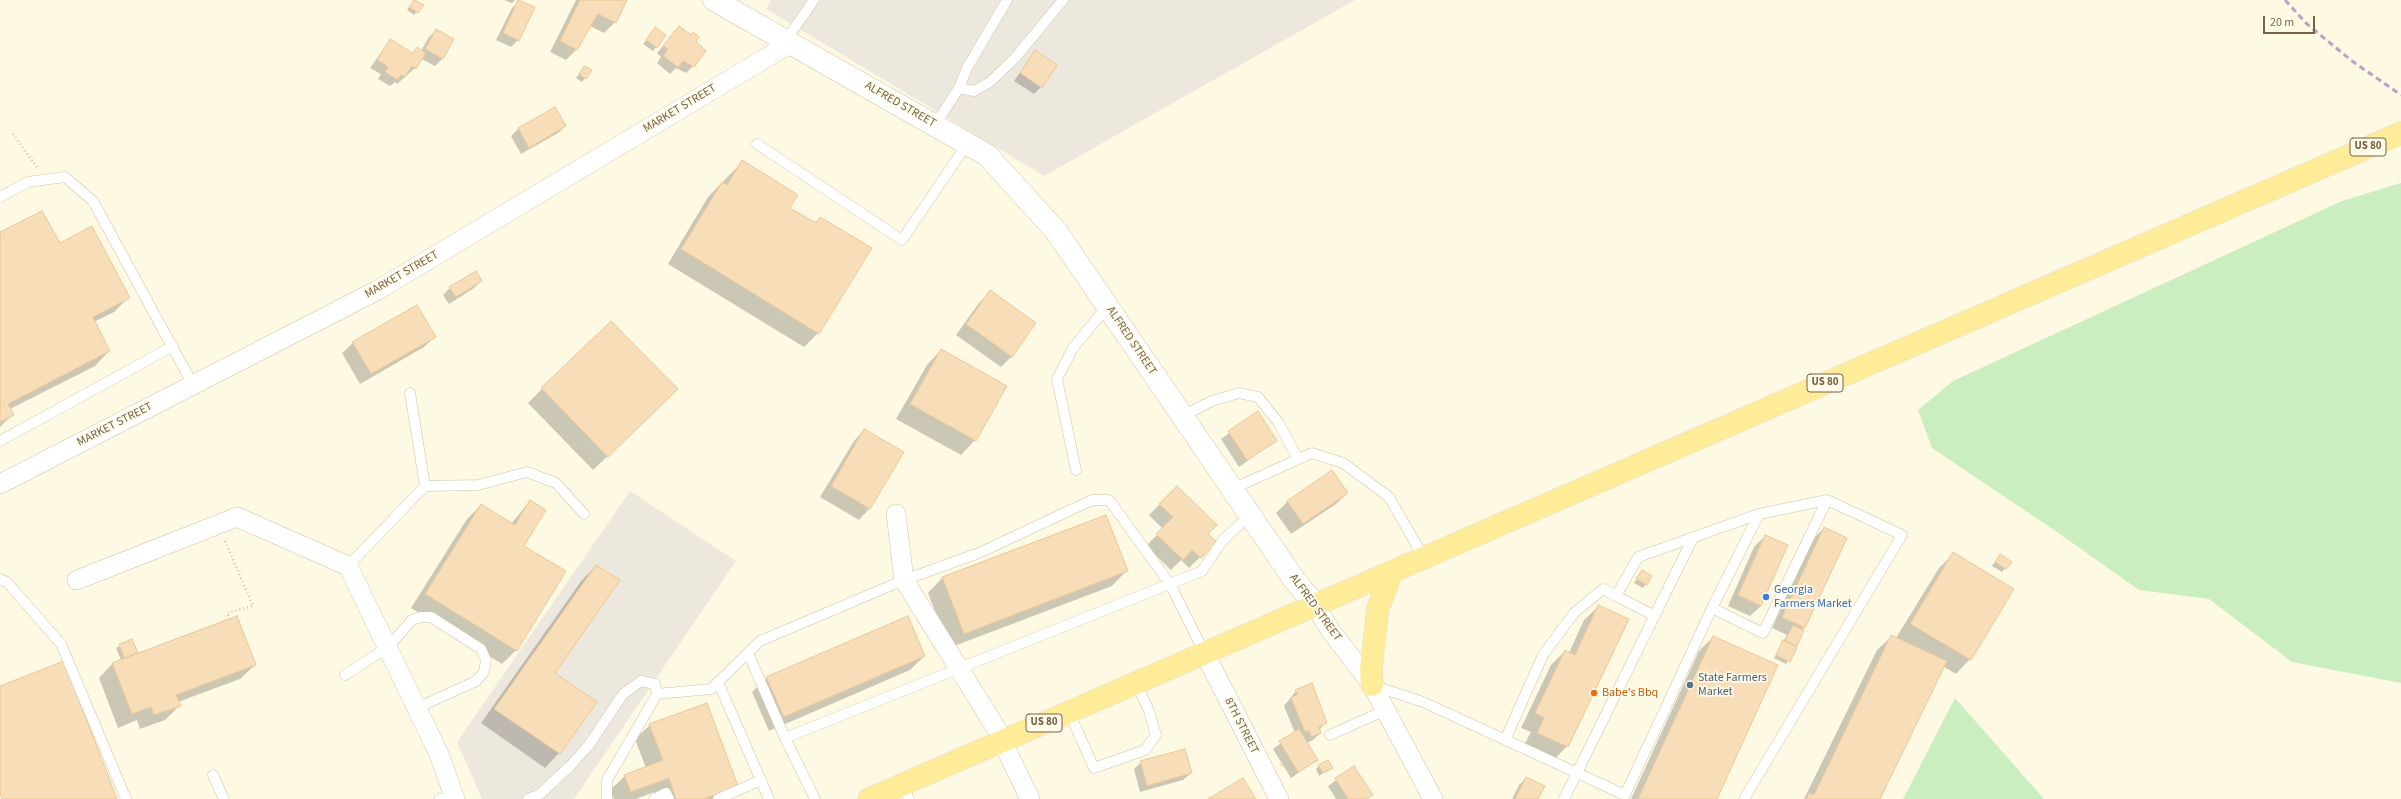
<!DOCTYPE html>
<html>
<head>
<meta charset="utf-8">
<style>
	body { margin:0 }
	#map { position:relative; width:2401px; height:799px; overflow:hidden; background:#fef9e3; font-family:"Source Sans 3",sans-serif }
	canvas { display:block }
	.scale { position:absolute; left:2263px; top:16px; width:52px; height:18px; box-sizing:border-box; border:2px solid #796246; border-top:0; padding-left:5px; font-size:12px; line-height:14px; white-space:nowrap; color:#796246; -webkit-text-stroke:3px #fffbeb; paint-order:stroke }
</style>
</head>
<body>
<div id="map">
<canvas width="2401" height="799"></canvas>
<div class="scale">20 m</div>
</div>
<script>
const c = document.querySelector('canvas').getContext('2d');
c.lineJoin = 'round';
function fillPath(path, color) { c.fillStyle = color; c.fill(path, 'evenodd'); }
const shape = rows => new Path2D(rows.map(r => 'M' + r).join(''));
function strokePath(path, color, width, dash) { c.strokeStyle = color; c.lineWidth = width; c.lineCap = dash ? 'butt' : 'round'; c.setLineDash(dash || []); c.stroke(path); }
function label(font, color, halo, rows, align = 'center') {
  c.font = font + ' "Source Sans 3",sans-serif'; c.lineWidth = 3.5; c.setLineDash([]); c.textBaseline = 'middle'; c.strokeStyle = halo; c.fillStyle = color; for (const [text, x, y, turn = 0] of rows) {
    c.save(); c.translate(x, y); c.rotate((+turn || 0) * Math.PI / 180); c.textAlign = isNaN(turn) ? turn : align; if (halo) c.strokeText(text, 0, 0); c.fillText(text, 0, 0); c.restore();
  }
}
fillPath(shape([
	[771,0,1355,0,1044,176,766,9],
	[630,491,736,561,574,799,482,799,457,742]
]), '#ede8de');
fillPath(shape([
	[2401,183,2401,683,2292,662,2209,599,2139,590,2057,532,1932,448,1918,410,1953,381,2342,201],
	[1955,698,2044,799,1903,799]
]), '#caeec0');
fillPath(shape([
	[415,0,422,5,414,15,407,10],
	[504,0,515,0,512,3],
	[576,0,626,0,615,22,604,33,590,26,577,49,566,60,550,52],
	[519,1,518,40,511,47,496,40,512,8],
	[679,27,695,41,693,66,686,73,676,68,670,74,657,63,661,57,657,53],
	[655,29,665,36,653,51,643,44],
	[436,30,453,39,442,59,435,66,422,59,415,68,397,84,395,82,390,86,378,79,381,74,370,68,390,40,412,53,417,48,421,51,429,37],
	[1035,52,1041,87,1034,94,1014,81],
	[584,67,585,78,582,82,576,78],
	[555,108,565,126,558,133,521,154,511,136,518,129],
	[742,162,789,208,814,223,820,218,818,333,804,347,668,264,708,197],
	[0,233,60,244,128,298,114,312,94,322,109,351,95,366,10,409,13,414,0,427],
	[481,281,474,288,449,304,443,295,450,288],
	[990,292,1012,356,1001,367,956,335,979,303],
	[434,337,424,347,360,384,342,353,353,343],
	[941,350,975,440,961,455,896,419,927,365],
	[542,389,662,404,593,470,528,403],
	[1258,413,1276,440,1239,467,1221,439],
	[864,430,903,453,869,509,859,520,820,497,854,441],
	[1332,471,1347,493,1336,504,1291,534,1276,513,1287,502],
	[1177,487,1207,534,1215,542,1189,568,1181,560,1171,570,1146,546,1163,529,1149,515],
	[530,501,523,546,516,650,502,664,411,608,467,519,481,505,511,524],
	[1105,516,1126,571,1112,586,949,648,928,593,942,578],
	[1824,528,1804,627,1786,664,1774,658,1787,635,1772,628,1813,539],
	[1765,536,1761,606,1750,616,1728,606,1754,547],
	[1953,554,1970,659,1956,674,1943,666,1879,799,1804,799,1877,650,1892,636,1896,638,1939,568],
	[2000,555,2010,562,2002,572,1992,566],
	[596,566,554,673,596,703,559,753,545,768,481,723,582,580],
	[1642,571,1646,584,1643,588,1634,583],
	[1599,606,1567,746,1553,761,1523,747,1531,732,1521,728,1551,665,1565,651,1569,653,1584,620],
	[1713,637,1716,799,1631,799,1699,651],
	[131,640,137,654,255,665,240,679,178,702,179,706,165,720,140,729,137,720,118,728,99,678,113,663,121,660,116,648],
	[924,656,910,670,769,731,752,692,767,678],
	[1296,691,1326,722,1319,730,1320,733,1313,740,1306,743,1317,760,1291,778,1273,749,1295,733,1284,706],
	[650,725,724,799,657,799,654,792,636,799,614,799,610,790,625,776,646,768,635,739],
	[1141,762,1191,773,1183,780,1140,792,1134,769],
	[1319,766,1331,768,1319,776,1316,769],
	[1353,768,1371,795,1367,799,1336,799,1328,786],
	[1526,778,1537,799,1512,799,1519,785]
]), '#0003');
const building = shape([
	[414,0,424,5,418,13,409,7,414,0],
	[518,0,535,7,519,41,503,33,518,0],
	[580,0,627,0,616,23,598,14,577,50,560,41,580,0],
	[679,26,691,35,693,32,699,37,696,41,706,51,694,67,683,61,678,67,663,56,668,49,663,46,679,26],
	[655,27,666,35,657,48,646,40,655,27],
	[436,29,454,39,443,59,425,49,436,29],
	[390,39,413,53,417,47,426,53,416,69,412,66,405,77,401,75,398,80,385,72,388,67,377,60,390,39],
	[1035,50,1057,65,1042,88,1020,73,1035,50],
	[584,66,592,70,586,79,579,74,584,66],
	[555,107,566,126,529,148,518,128,555,107],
	[742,160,798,195,790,208,816,223,820,217,872,248,819,334,681,249,722,182,727,185,742,160],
	[42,211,60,243,92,226,130,298,93,317,110,351,8,404,14,415,0,422,0,232,42,211],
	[476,271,482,281,456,297,449,287,476,271],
	[990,290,1036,323,1012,357,966,324,990,290],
	[417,305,436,337,371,374,352,342,417,305],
	[611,321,678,389,608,457,541,388,611,321],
	[941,349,1007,386,976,441,910,404,941,349],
	[1258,411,1277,441,1247,460,1228,431,1258,411],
	[864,429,904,452,870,509,831,486,864,429],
	[1332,470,1348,493,1303,524,1287,501,1332,470],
	[1177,486,1217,525,1208,534,1217,542,1201,558,1192,550,1183,560,1156,534,1173,517,1159,504,1177,486],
	[530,500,546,510,524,546,566,571,517,651,425,594,481,504,515,525,530,500],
	[1106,515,1128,571,964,634,942,577,1106,515],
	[1824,527,1847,538,1805,628,1782,617,1824,527],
	[1765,535,1788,545,1761,606,1738,595,1765,535],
	[1953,552,2014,589,1971,660,1910,624,1953,552],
	[2000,554,2012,562,2006,569,1995,562,2000,554],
	[596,565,620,580,555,673,597,702,560,754,494,709,596,565],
	[1642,570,1652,576,1647,585,1636,579,1642,570],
	[1598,605,1629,619,1568,747,1537,733,1544,718,1535,713,1565,650,1575,655,1598,605],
	[237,616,256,665,176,695,181,706,154,715,151,707,132,714,112,663,237,616],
	[908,616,925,656,784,717,766,677,908,616],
	[1793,625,1804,630,1797,646,1785,641,1793,625],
	[1891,635,1947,661,1880,799,1806,799,1809,793,1814,795,1891,635],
	[1713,636,1778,665,1717,799,1638,799,1713,636],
	[132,639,138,653,124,658,119,644,132,639],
	[1783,640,1797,647,1790,662,1776,655,1783,640],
	[64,661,117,799,2,799,0,793,0,686,64,661],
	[1312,683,1327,723,1319,727,1321,733,1311,737,1309,731,1305,732,1291,698,1298,694,1295,690,1312,683],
	[707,703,738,786,704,799,676,799,669,778,631,792,624,775,663,760,649,724,707,703],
	[1299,729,1318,760,1298,772,1279,741,1299,729],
	[1185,749,1192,773,1147,786,1140,761,1185,749],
	[1328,760,1333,768,1323,773,1318,765,1328,760],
	[1354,766,1373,795,1366,799,1348,799,1335,778,1354,766],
	[1526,777,1545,786,1538,799,1515,799,1526,777],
	[1243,778,1256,799,1208,799,1243,778]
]);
fillPath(building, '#f7ddb8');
strokePath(building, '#ebc796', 1);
const service = shape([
	[786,40,814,0],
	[959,88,974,91,990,82,1015,58,1063,0],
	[935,125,959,88,967,68,1007,0],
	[757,144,902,240,967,144],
	[0,197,28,182,65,177,93,201,193,385],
	[1182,416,1212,401,1239,393,1258,397,1278,422,1298,459],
	[0,441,173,346],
	[1076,470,1057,379,1073,348,1108,305],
	[425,486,478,485,527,472,556,483,584,514],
	[1232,489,1312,453,1343,463,1389,497,1424,558],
	[348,566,425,486,410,393],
	[0,579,7,582,61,644,126,799],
	[1616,596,1655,616],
	[1712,608,1763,633,1827,500],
	[748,653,785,738],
	[345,675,388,647,412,620,421,617,431,617,481,649,486,660,484,672,476,681,417,708],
	[718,682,769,799],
	[1372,685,1423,702,1625,795,1712,608,1759,514],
	[1069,712,1094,768,1145,750,1156,735,1149,711,1136,683],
	[1330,735,1386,710],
	[1505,740,1543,655,1574,613,1603,589,1616,596,1638,557,1759,514,1827,500,1902,535,1744,799],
	[213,775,224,799],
	[903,784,909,799],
	[439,799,454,797],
	[528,799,540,794,570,766,589,745,623,694,641,681,655,684,657,694],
	[607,799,607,780,657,694,711,689,760,641,904,580,979,553,1092,500,1109,500,1170,584,1204,652],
	[654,799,666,793,669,799],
	[718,799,761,780],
	[815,799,785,738,1202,571,1223,540,1250,515],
	[1564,799,1693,538]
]);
const minor = shape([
	[0,484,376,291,791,43],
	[896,514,904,580,996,728,1030,799],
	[77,580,237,517,348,566,439,754,455,799],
	[1315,605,1331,631,1372,685,1433,799],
	[1204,652,1279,799]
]);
const secondary = shape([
	[714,0,987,155,1056,231,1295,581,1315,605]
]);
const primary = shape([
	[1372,685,1371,669,1378,608,1392,572],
	[869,799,2401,133]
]);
strokePath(service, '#d1c2a8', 11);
strokePath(minor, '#d1c2a8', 20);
strokePath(secondary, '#d5c3a5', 23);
strokePath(primary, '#e2dcd6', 23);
strokePath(shape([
	[13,134,37,167],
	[225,541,253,606,227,613,230,619],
	[1281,765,1291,760]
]), '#dcc09a', 2.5, [1, 3]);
strokePath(service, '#fff', 10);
strokePath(minor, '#fff', 19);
strokePath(secondary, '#fff', 22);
strokePath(primary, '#ffec99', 22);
strokePath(shape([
	[2285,0,2307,24,2352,61,2401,95]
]), '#bea0c9', 3, [6, 4]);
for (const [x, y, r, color] of [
	[1766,597,4,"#3f7fe0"],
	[1690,685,4,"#5c6f8a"],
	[1594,693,4,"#e8710a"]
]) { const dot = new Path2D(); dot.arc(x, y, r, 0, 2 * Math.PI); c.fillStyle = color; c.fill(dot); strokePath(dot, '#fffbeb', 1.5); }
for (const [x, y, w] of [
	[2368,147,36],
	[1825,383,36],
	[1044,723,36]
]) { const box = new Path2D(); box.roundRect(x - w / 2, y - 9, w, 18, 3); c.fillStyle = '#fffbeb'; c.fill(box); strokePath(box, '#796246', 1); }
label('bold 11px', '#796246', null, [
	["US 80",2368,147],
	["US 80",1825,383],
	["US 80",1044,723]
]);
label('12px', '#796246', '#fffbeb', [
	["ALFRED STREET",900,105,30],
	["MARKET STREET",680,109,-31],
	["MARKET STREET",402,275,-30],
	["ALFRED STREET",1131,341,56],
	["MARKET STREET",115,425,-27],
	["ALFRED STREET",1315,608,54],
	["8TH STREET",1241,726,63]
]);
label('12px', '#366cbe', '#fffbeb', [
	["Georgia",1774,590],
	["Farmers Market",1774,604]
], 'left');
label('12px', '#4e5e75', '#fffbeb', [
	["State Farmers",1698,678],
	["Market",1698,692]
], 'left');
label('12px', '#c56008', '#fffbeb', [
	["Babe's Bbq",1602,693]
], 'left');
</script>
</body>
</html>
